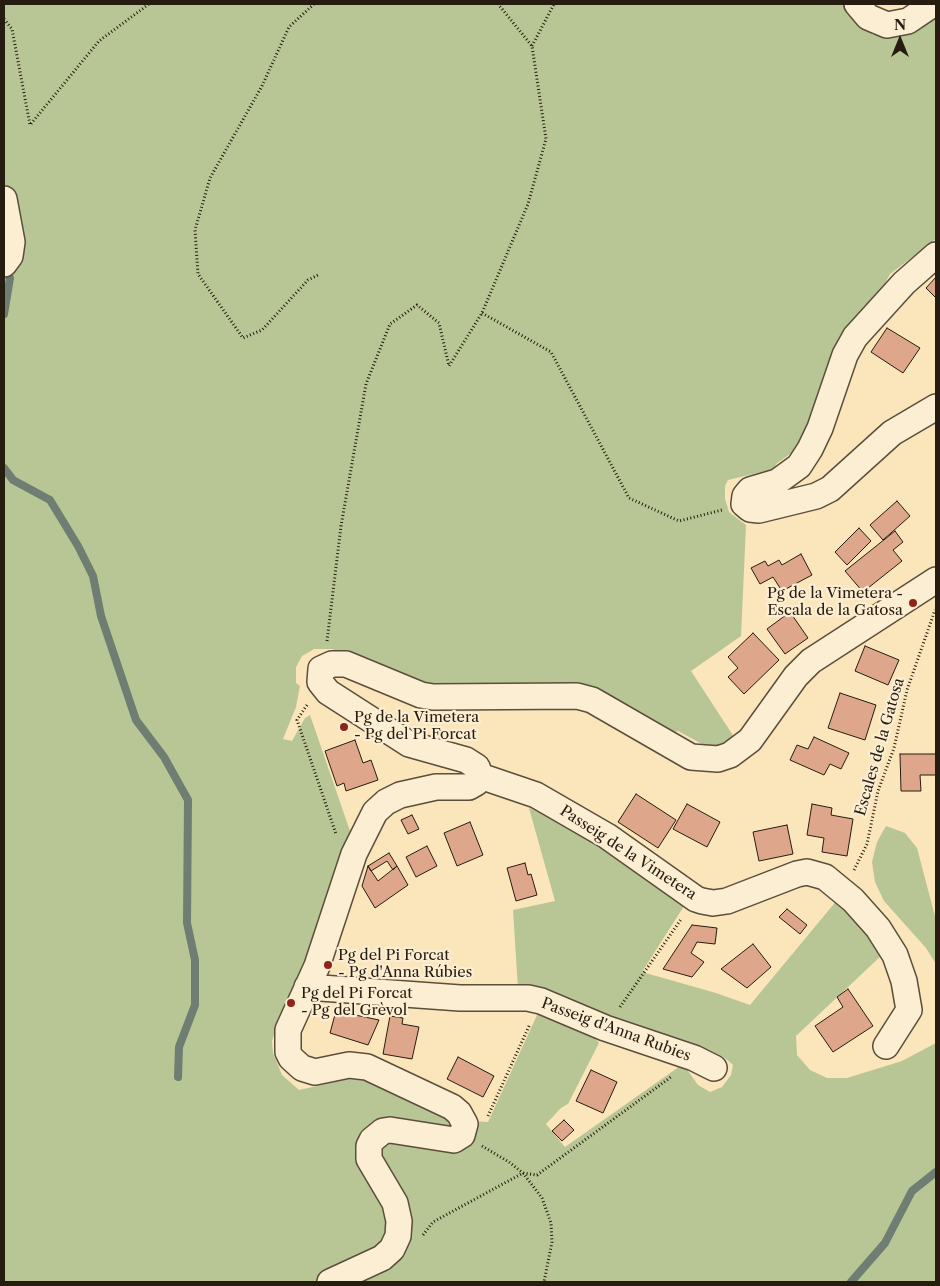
<!DOCTYPE html>
<html>
<head>
<meta charset="utf-8">
<style>
	body { margin:0 }
	#map { position:relative; width:940px; height:1286px; overflow:hidden; background:#fbe5bb; font-family:"Libre Caslon Text",serif }
	canvas { display:block }
	.frame { position:absolute; inset:0; border:5px solid #261c10; pointer-events:none }
	.north { position:absolute; left:875px; top:15px; width:50px; height:50px; -webkit-text-stroke:4px #fceed3; paint-order:stroke; rotate:0deg; font-size:14px; font-weight:700; line-height:20px; text-align:center; color:#261c10 }
	.north::after { content:''; display:block; margin:auto; width:18px; height:22px; background:#261c10; clip-path:polygon(50% 0,100% 100%,50% 72%,0 100%) }
</style>
</head>
<body>
<div id="map">
<canvas width="940" height="1286"></canvas>
<div class="frame"></div>
<div class="north">N</div>
</div>
<script>
const c = document.querySelector('canvas').getContext('2d');
c.lineJoin = 'round';
function fillPath(path, color) { c.fillStyle = color; c.fill(path, 'evenodd'); }
const shape = rows => new Path2D(rows.map(r => 'M' + r).join(''));
function strokePath(path, color, width, dash) { c.strokeStyle = color; c.lineWidth = width; c.lineCap = dash ? 'butt' : 'round'; c.setLineDash(dash || []); c.stroke(path); }
function label(font, color, halo, rows, align = 'center') {
  c.font = font + ' "Libre Caslon Text",serif'; c.lineWidth = 4.5; c.setLineDash([]); c.textBaseline = 'middle'; c.strokeStyle = halo; c.fillStyle = color; for (const [text, x, y, turn = 0] of rows) {
    c.save(); c.translate(x, y); c.rotate((+turn || 0) * Math.PI / 180); c.textAlign = isNaN(turn) ? turn : align; if (halo) c.strokeText(text, 0, 0); c.fillText(text, 0, 0); c.restore();
  }
}
fillPath(shape([
	[4,4,845,4,849,12,873,35,894,35,936,8,936,239,890,274,797,449,776,464,774,469,728,480,725,486,725,499,729,512,746,525,741,636,691,671,734,737,716,746,702,744,678,731,675,732,629,705,595,693,436,686,416,681,332,649,314,649,309,652,302,656,296,667,296,683,300,686,296,707,283,739,292,741,305,718,310,715,350,831,350,841,304,973,282,1011,272,1041,273,1053,282,1075,299,1090,353,1078,371,1080,448,1119,488,1122,538,1013,593,1036,599,1043,568,1104,561,1108,546,1124,565,1147,683,1064,698,1085,710,1092,722,1087,731,1075,733,1065,725,1058,710,1050,615,1022,562,996,536,990,518,989,513,910,555,901,529,808,552,814,665,888,684,906,642,972,716,993,750,1005,838,899,883,954,796,1036,797,1055,810,1070,827,1078,847,1078,902,1061,936,1043,936,1282,4,1282],
	[886,826,905,833,917,848,936,920,936,964,926,948,884,901,875,882,872,862,877,842]
]), '#b8c695');
strokePath(shape([
	[4,314,10,278,4,266],
	[4,468,13,480,50,500,78,546,93,576,101,616,136,720,164,757,188,800,187,923,195,960,195,1005,179,1047,178,1077],
	[851,1282,885,1243,912,1191,936,1172]
]), '#6f7d72', 8);
const building = shape([
	[936,277,936,298,926,288,936,277],
	[887,328,920,348,903,373,871,352,887,328],
	[897,501,910,516,883,540,870,525,897,501],
	[859,528,871,541,847,565,835,552,859,528],
	[895,531,903,542,893,550,902,561,863,592,845,571,895,531],
	[801,554,812,575,782,591,773,577,760,584,751,568,765,561,768,566,779,560,782,565,801,554],
	[790,612,808,638,785,654,767,629,790,612],
	[753,633,779,660,744,694,728,677,738,668,728,657,753,633],
	[865,646,899,660,888,685,855,671,865,646],
	[840,693,876,705,865,740,828,728,840,693],
	[814,737,849,753,841,769,830,764,824,775,790,760,797,745,808,749,814,737],
	[355,740,363,763,371,760,378,780,346,791,344,783,337,786,325,751,355,740],
	[900,754,936,754,936,775,920,775,921,791,901,791,900,754],
	[636,794,676,820,658,848,618,822,636,794],
	[687,804,720,822,707,847,673,829,687,804],
	[812,804,832,808,831,815,853,819,847,856,822,852,824,838,807,835,812,804],
	[412,815,419,829,408,834,401,820,412,815],
	[470,822,483,855,457,866,444,833,470,822],
	[787,825,793,854,759,861,753,832,787,825],
	[427,846,437,866,416,877,406,857,427,846],
	[389,853,397,866,393,870,387,861,371,871,368,866,389,853],
	[525,863,528,875,531,874,537,895,516,901,507,868,525,863],
	[368,866,378,881,397,866,408,885,375,908,362,886,368,866],
	[787,909,807,925,800,934,779,917,787,909],
	[692,925,717,928,715,944,697,942,691,953,704,962,692,977,663,969,692,925],
	[753,944,771,967,747,988,721,969,753,944],
	[848,989,873,1026,833,1052,815,1026,843,1007,837,997,848,989],
	[336,1011,379,1020,368,1045,330,1033,336,1011],
	[390,1016,403,1018,402,1024,419,1027,412,1059,383,1054,390,1016],
	[458,1057,494,1076,483,1097,447,1079,458,1057],
	[591,1070,617,1082,603,1113,576,1101,591,1070],
	[564,1120,574,1130,562,1141,552,1131,564,1120]
]);
fillPath(building, '#dea78c');
strokePath(building, '#261c10', 1);
const street = shape([
	[857,4,868,17,887,25,908,21,933,4],
	[4,199,12,242,10,256,4,264],
	[936,255,904,283,855,337,845,355,820,428,810,449,799,466,777,482,750,490,745,496,744,504,750,509,759,510,816,496,830,489,892,433,936,407],
	[480,776,477,767,466,760,409,744,328,692,320,682,321,669,332,664,346,664,421,695,433,697,577,696,592,700,691,757,718,759,730,755,750,740,796,676,811,661,936,580],
	[480,776,536,795,607,836,696,899,702,901,713,903,727,901,797,874,807,872,825,877,853,900,878,928,895,955,904,981,909,1010,886,1046],
	[307,987,460,998,528,998,541,1001,605,1028,694,1058,714,1068],
	[330,1282,382,1258,392,1249,398,1236,399,1221,395,1203,369,1159,369,1146,372,1140,383,1131,390,1130,454,1140,462,1135,465,1124,459,1113,452,1107,367,1067,349,1065,315,1072,302,1068,291,1058,288,1052,288,1030,317,966,354,854,375,812,386,802,400,795,436,787,469,787,476,783,480,776]
]);
strokePath(street, '#5b4e3b', 28);
strokePath(shape([
	[314,4,289,27,262,86,210,178,195,230,198,274,243,338,262,330,308,280,320,274],
	[4,19,12,29,30,125,99,41,149,4],
	[532,46,554,4],
	[482,313,551,352,629,498,679,521,722,510],
	[327,641,341,526,366,384,390,324,417,305,439,323,449,366,482,313,528,204,546,139,532,46,498,4],
	[307,705,297,720,336,834],
	[854,870,867,844,878,791,894,748,907,690,935,610],
	[620,1007,682,918],
	[488,1116,530,1024],
	[482,1146,509,1162,523,1173,542,1198,551,1223,552,1242,544,1282],
	[423,1235,433,1222,523,1173,537,1175,671,1077]
]), '#261c10', 3, [1, 2.5]);
strokePath(street, '#fceed3', 25);
for (const [x, y, r, color] of [
	[913,603,5,"#8f2418"],
	[344,727,5,"#8f2418"],
	[328,965,5,"#8f2418"],
	[291,1003,5,"#8f2418"]
]) { const dot = new Path2D(); dot.arc(x, y, r, 0, 2 * Math.PI); c.fillStyle = color; c.fill(dot); strokePath(dot, '#fceed3', 2); }
label('15px', '#261c10', '#fceed3', [
	["Pg de la Vimetera -",903,594,"right"],
	["Escala de la Gatosa",903,611,"right"],
	["Pg de la Vimetera",354,718],
	["- Pg del Pi Forcat",354,735],
	["Pg del Pi Forcat",338,956],
	["- Pg d'Anna Rúbies",338,973],
	["Pg del Pi Forcat",301,994],
	["- Pg del Grèvol",301,1011]
], 'left');
label('15px', '#261c10', '#fceed3', [
	["Escales de la Gatosa",880,747,-74],
	["Passeig de la Vimetera",628,853,33],
	["Passeig d'Anna Rubies",616,1030,20]
]);
</script>
</body>
</html>
